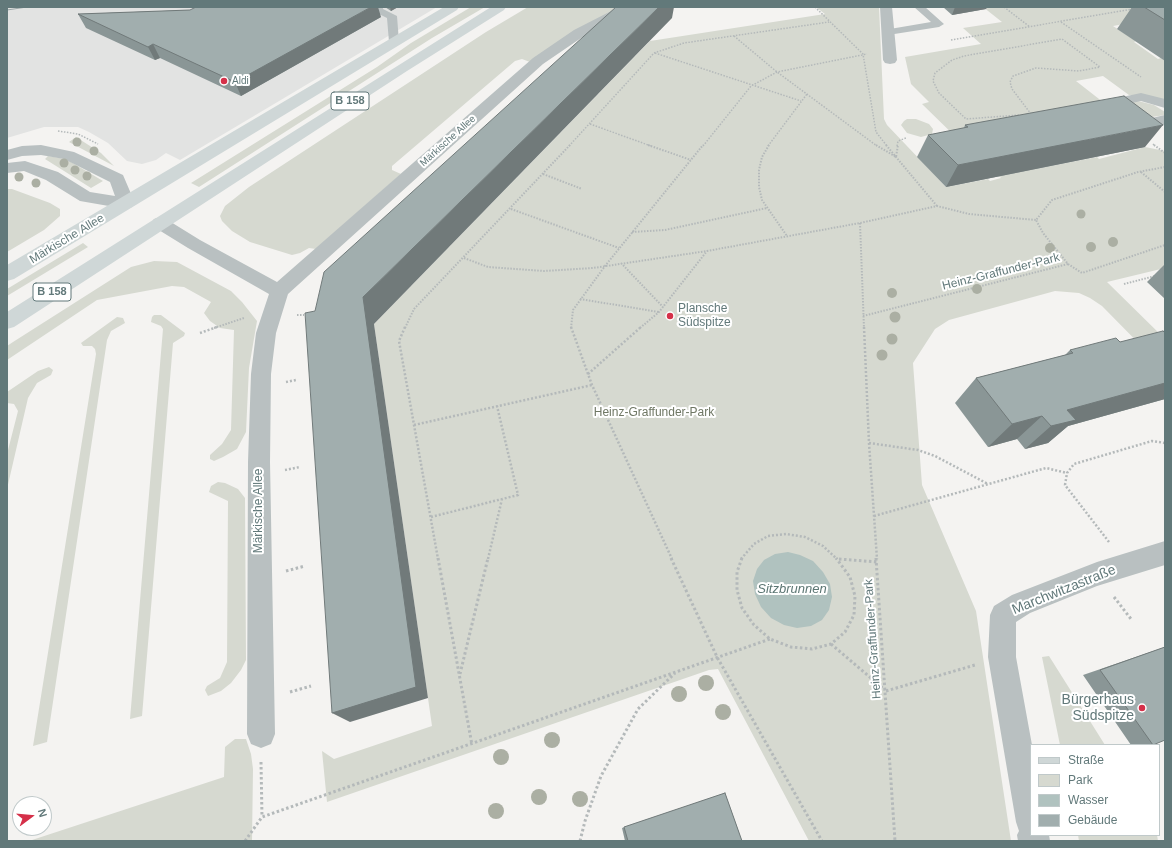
<!DOCTYPE html>
<html>
<head>
<meta charset="utf-8">
<style>
	body { margin:0 }
	#map { position:relative; width:1172px; height:848px; overflow:hidden; background:#f4f3f1; font-family:Helvetica,sans-serif }
	canvas { display:block }
	.frame { position:absolute; inset:0; border:8px solid #62797a; pointer-events:none }
	.legend { position:absolute; left:1030px; top:744px; width:130px; height:92px; box-sizing:border-box; background:#fff; border:1px solid #c0c9ca; margin:0; padding:5px 7px; list-style:none; font-size:12px; color:#62797a }
	.legend li { display:flex; align-items:center; gap:8px; height:20px }
	.legend b { width:20px; border:1px solid #c0c9ca }
	.north { position:absolute; left:12px; top:796px; width:40px; height:40px; box-sizing:border-box; background:#fff; border:1px solid #c0c9ca; border-radius:50%; rotate:74deg; font-size:11px; font-weight:700; line-height:16px; text-align:center; color:#62797a }
	.north::after { content:''; display:block; margin:auto; width:14px; height:18px; background:#d53049; clip-path:polygon(50% 0,100% 100%,50% 72%,0 100%) }
</style>
</head>
<body>
<div id="map">
<canvas width="1172" height="848"></canvas>
<div class="frame"></div>
<ul class="legend">
<li><b style="height:5px;background:#cfd7d7"></b>Straße</li>
<li><b style="height:11px;background:#d6d9d0"></b>Park</li>
<li><b style="height:11px;background:#b0c2bf"></b>Wasser</li>
<li><b style="height:11px;background:#a1aeae"></b>Gebäude</li>
</ul>
<div class="north">N</div>
</div>
<script>
const c = document.querySelector('canvas').getContext('2d');
c.lineJoin = 'round';
function fillPath(path, color) { c.fillStyle = color; c.fill(path, 'evenodd'); }
const shape = rows => new Path2D(rows.map(r => 'M' + r).join(''));
function strokePath(path, color, width, dash) { c.strokeStyle = color; c.lineWidth = width; c.lineCap = dash ? 'butt' : 'round'; c.setLineDash(dash || []); c.stroke(path); }
function label(font, color, halo, rows, align = 'center') {
  c.font = font + ' Helvetica,sans-serif'; c.lineWidth = 4; c.setLineDash([]); c.textBaseline = 'middle'; c.strokeStyle = halo; c.fillStyle = color; for (const [text, x, y, turn = 0] of rows) {
    c.save(); c.translate(x, y); c.rotate((+turn || 0) * Math.PI / 180); c.textAlign = isNaN(turn) ? turn : align; if (halo) c.strokeText(text, 0, 0); c.fillText(text, 0, 0); c.restore();
  }
}
fillPath(shape([
	[7,7,437,7,180,160,166,153,156,160,142,164,127,161,108,143,89,132,78,127,44,127,7,138]
]), '#e2e3e2');
fillPath(shape([
	[471,7,485,7,432,38,199,187,191,183,377,67,411,43],
	[528,7,622,7,530,62,522,59,515,61,392,166,392,170,401,174,316,249,309,248,300,253,292,255,250,242,232,231,222,221,220,216,225,206,249,187,486,32],
	[816,7,879,7,884,119,887,125,946,187,988,179,990,181,1001,178,999,176,1097,157,1099,159,1145,147,1165,151,1165,268,1107,282,1165,339,1165,370,1102,306,1090,298,1079,293,1055,291,949,320,935,329,913,363,922,485,976,611,1011,841,809,841,718,669,709,670,327,802,322,751,334,759,432,726,374,324,650,41,825,14],
	[983,7,1165,7,1140,21,1113,26,1136,41,1134,42,1158,59,1161,58,1165,61,1165,100,1139,95,1129,95,1103,76,1076,81,1108,106,964,145,922,104,929,102,911,84,905,57,981,44,963,28,1002,22],
	[1138,101,1154,105,1165,112,1165,115,1139,119,1129,103],
	[907,119,916,119,929,124,933,129,932,134,921,137,907,133,901,125,904,121],
	[76,137,101,153,114,166,69,142],
	[48,156,66,159,103,181,91,188,45,159],
	[7,189,12,189,50,203,60,209,60,216,44,230,7,252],
	[83,243,88,247,7,296,7,289],
	[154,261,177,262,231,291,242,302,257,321,249,368,246,432,237,449,223,457,214,461,210,459,210,455,222,444,231,430,234,330,220,328,210,321,204,313,211,302,184,287,172,286,97,300,7,360,7,346,13,342,131,267],
	[154,315,161,315,185,333,184,336,173,343,142,716,130,719,163,329,161,326,151,322,152,317],
	[117,317,123,318,125,323,111,331,107,340,47,742,33,746,96,354,95,349,92,346,83,346,81,343],
	[49,367,53,370,51,375,37,383,28,398,7,489,7,454,18,411,14,404,7,403,7,392,38,371],
	[218,482,225,483,238,489,245,498,246,660,241,670,231,683,221,691,208,696,205,690,207,686,220,678,227,662,228,501,209,492,211,486],
	[1049,656,1066,683,1105,745,1060,745,1042,657],
	[235,739,246,739,251,754,253,769,252,841,29,841,224,777,225,747],
	[1078,835,1157,835,1158,841,1079,841]
]), '#d6d9d0');
fillPath(shape([
	[788,552,800,555,813,561,823,572,830,584,832,597,829,610,822,620,811,626,797,628,784,625,771,618,761,607,755,594,753,581,757,569,764,560,775,554]
]), '#b0c2bf');
strokePath(shape([
	[815,7,863,54,876,132,887,146],
	[1004,7,1030,27],
	[1061,22,1141,77],
	[734,36,777,72,877,146],
	[951,40,1133,9],
	[655,53,801,101],
	[1019,115,966,119,939,93,933,81,935,73,952,60,964,56,1062,39,1100,67,1079,71,1036,68,1013,76,1010,82,1012,89,1031,114],
	[590,124,651,146],
	[58,131,78,134,98,144],
	[1153,144,1155,146],
	[569,146,654,53,684,43,829,22],
	[703,146,751,86,777,72,867,54],
	[768,146,807,94],
	[897,146,898,141,906,138]
]), '#b4b9ba', 1.5, [1.5, 1.5]);
strokePath(shape([
	[648,145,691,160],
	[769,145,762,157,759,170,759,187,762,200,787,236],
	[876,145,896,157,898,145],
	[886,145,937,206],
	[1154,145,1165,153],
	[1141,172,1165,192],
	[543,174,582,189],
	[511,209,619,248],
	[860,223,864,328],
	[632,232,665,230,767,208],
	[464,258,488,267,544,271,593,268,707,251,860,223,937,206,969,214,1036,220],
	[621,263,663,307],
	[1068,264,1082,273,1165,245],
	[1124,284,1155,276],
	[580,299,659,312],
	[297,315,304,315],
	[863,316,1068,264,1043,233,1036,220,1052,200,1138,172,1165,167],
	[214,328,244,318],
	[405,328,414,309,570,145],
	[571,328,573,310,605,266,703,145],
	[640,328,659,312,707,251]
]), '#b4b9ba', 2, [1.5, 1.5]);
strokePath(shape([
	[405,327,399,341,438,559],
	[571,327,592,385,672,559],
	[864,327,869,443,877,559],
	[200,333,217,327],
	[588,374,641,327],
	[286,382,296,380],
	[414,425,592,385],
	[869,443,918,450,935,456,988,484],
	[285,470,300,467],
	[874,516,1046,468,1067,473],
	[431,517,518,495,497,406],
	[1109,542,1065,485,1067,473,1074,464,1152,441,1165,443],
	[488,559,502,499],
	[741,559,754,544,768,536,786,534,805,537,823,546,837,559]
]), '#b4b9ba', 2.5, [2, 2]);
strokePath(shape([
	[438,558,472,745],
	[671,558,717,657,822,841],
	[742,558,737,572,737,590,742,608,754,625,770,639,791,647,812,649,831,644,845,632,854,615,855,596,850,577,836,558],
	[876,558,895,841],
	[839,559,877,562],
	[286,571,305,566],
	[1114,597,1131,619],
	[831,644,885,690],
	[460,674,488,558],
	[886,691,975,665],
	[290,692,311,686],
	[261,762,262,817],
	[245,841,262,817,770,639],
	[580,841,585,821,601,776,638,709,675,673]
]), '#b4b9ba', 3, [2.5, 2.5]);
fillPath(shape([
	[373,7,383,7,383,9,397,16,399,42,398,44,394,45,389,42,387,18,375,12,373,7],
	[914,7,925,7,944,24,939,27,888,35,884,34,883,32,884,30,931,22,914,7]
]), '#b9c0c1');
fillPath(shape([
	[619,7,635,7,633,10,584,36,543,64,288,294,276,333,271,374,270,462,275,734,271,744,261,748,251,744,247,734,248,462,251,374,256,333,269,294,188,248,154,227,151,223,154,219,160,217,166,219,200,240,277,282,533,58,574,30,619,7],
	[880,7,892,7,897,60,895,63,890,64,885,63,883,60,880,7],
	[1141,93,1165,99,1165,108,1141,101,1132,103,1129,105,1129,108,1143,120,1165,115,1165,125,1140,130,1135,128,1117,112,1115,109,1115,103,1117,100,1122,97,1141,93],
	[41,145,74,152,123,175,135,203,132,207,126,209,80,201,46,180,24,171,7,173,7,163,25,161,58,172,90,192,115,196,110,182,64,159,41,155,22,156,7,160,7,150,22,146,41,145],
	[1165,541,1165,565,1097,586,1030,613,1016,622,1016,657,1032,745,1031,835,1049,835,1050,841,1018,841,1017,835,1019,831,1016,822,988,657,990,615,994,606,1012,595,1097,562,1165,541]
]), '#b9c0c1');
fillPath(shape([
	[444,7,459,7,457,10,14,279,7,281,7,265,444,7],
	[491,7,506,7,504,10,407,71,14,327,7,329,7,312,491,7]
]), '#cfd7d7');
strokePath(shape([
	[7,10,27,7]
]), '#9aa5a6', 1);
c.fillStyle = '#abafa3';
for (const [x, y, r] of [
	[77,142,4.5],
	[94,151,4.5],
	[64,163,4.5],
	[75,170,4.5],
	[87,176,4.5],
	[19,177,4.5],
	[36,183,4.5],
	[1081,214,4.5],
	[1113,242,5],
	[1091,247,5],
	[1050,248,5],
	[991,275,5],
	[977,289,5],
	[892,293,5],
	[895,317,5.5],
	[892,339,5.5],
	[882,355,5.5],
	[706,683,8],
	[679,694,8],
	[723,712,8],
	[552,740,8],
	[501,757,8],
	[539,797,8],
	[580,799,8],
	[496,811,8]
]) { c.beginPath(); c.arc(x, y, r, 0, 2 * Math.PI); c.fill(); }
fillPath(shape([
	[385,7,398,7,391,11],
	[943,7,987,7,986,9,952,15],
	[1132,7,1165,7,1165,61,1117,29],
	[190,10,381,17,241,96,160,58,155,60,86,28,78,14],
	[965,125,1145,147,946,187,917,157,928,135,964,128],
	[1165,264,1165,299,1147,282],
	[1165,333,1165,399,1068,426,1048,443,1025,449,1017,439,988,447,955,403,976,378,1065,355,1070,350,1120,342],
	[1165,647,1153,745,1131,745,1083,675],
	[725,793,742,841,625,841,622,828]
]), '#8a9696');
fillPath(shape([
	[371,7,378,7,381,17,241,96,235,82],
	[390,7,398,7,391,11],
	[659,7,674,7,672,18,374,324,428,698,350,722,332,713,363,297],
	[955,7,987,7,986,9,952,15],
	[153,44,160,58,155,60,148,47],
	[1163,125,1145,147,946,187,958,165],
	[1165,383,1165,399,1068,426,1048,443,1025,449,1051,426,1067,410],
	[1042,416,1017,439,988,447,1012,424]
]), '#717a7a');
const building = shape([
	[196,7,371,7,235,82,153,44,148,47,78,14,190,10,196,7],
	[616,7,659,7,363,297,416,687,332,713,305,313,315,311,324,272,616,7],
	[1144,7,1165,7,1165,20,1144,7],
	[1124,96,1163,125,958,165,928,135,968,127,965,125,1124,96],
	[1163,331,1165,333,1165,383,1067,410,1076,420,1051,426,1042,416,1012,424,976,378,1073,353,1070,350,1116,338,1120,342,1163,331],
	[1165,647,1165,740,1153,745,1100,670,1165,647],
	[725,793,742,841,628,841,624,827,725,793]
]);
fillPath(building, '#a1aeae');
strokePath(building, '#717a7a', 1);
for (const [x, y, r, color] of [
	[224,81,4,"#d53049"],
	[670,316,4,"#d53049"],
	[1142,708,4,"#d53049"]
]) { const dot = new Path2D(); dot.arc(x, y, r, 0, 2 * Math.PI); c.fillStyle = color; c.fill(dot); strokePath(dot, '#fff', 1.5); }
label('10px', '#62797a', '#fff', [
	["Aldi",232,81]
], 'left');
label('10px', '#62797a', '#fff', [
	["Märkische Allee",448,141,-42]
]);
for (const [x, y, w] of [
	[350,101,38],
	[52,292,38]
]) { const box = new Path2D(); box.roundRect(x - w / 2, y - 9, w, 18, 3); c.fillStyle = '#fff'; c.fill(box); strokePath(box, '#62797a', 1); }
label('bold 11px', '#62797a', null, [
	["B 158",350,101],
	["B 158",52,292]
]);
label('12px', '#62797a', '#fff', [
	["Märkische Allee",67,239,-31],
	["Heinz-Graffunder-Park",1001,272,-14],
	["Märkische Allee",259,511,-90],
	["Heinz-Graffunder-Park",873,639,-94]
]);
label('12px', '#62797a', '#fff', [
	["Plansche",678,309],
	["Südspitze",678,323]
], 'left');
label('12px', '#6f7764', '#fff', [
	["Heinz-Graffunder-Park",654,413]
]);
label('italic 13px', '#5c7673', '#fff', [
	["Sitzbrunnen",792,589]
]);
label('14px', '#62797a', '#fff', [
	["Marchwitzastraße",1064,590,-22]
]);
label('14px', '#62797a', '#fff', [
	["Bürgerhaus",1134,700],
	["Südspitze",1134,716]
], 'right');
</script>
</body>
</html>
